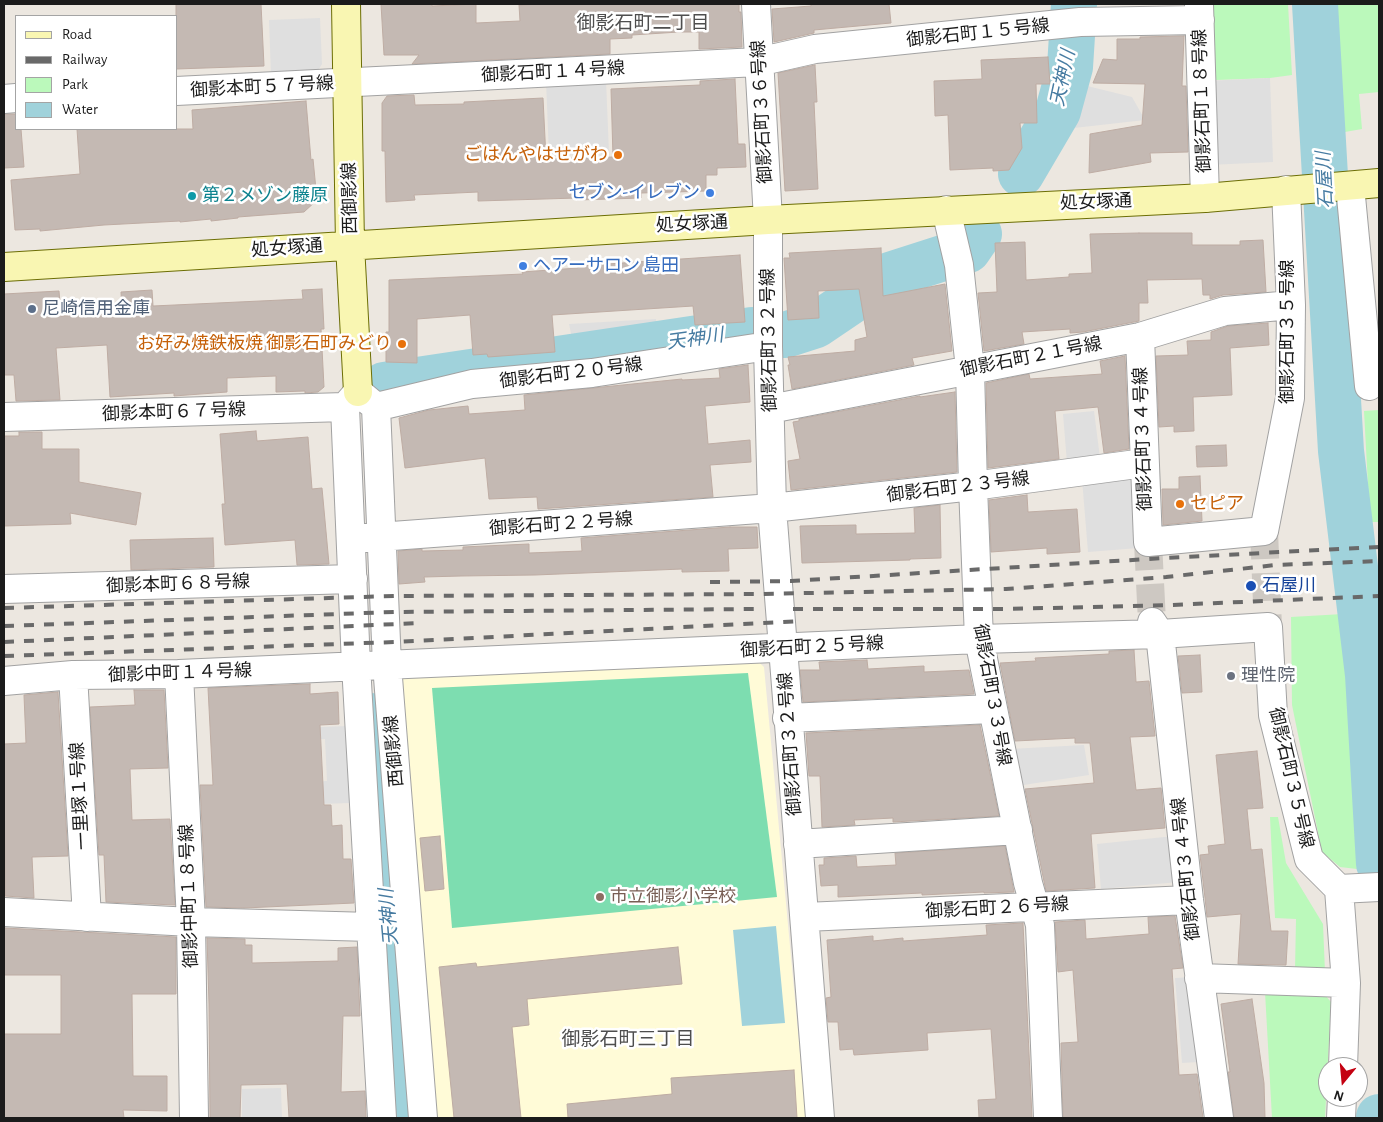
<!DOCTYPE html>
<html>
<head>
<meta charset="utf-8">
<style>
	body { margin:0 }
	#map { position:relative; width:1383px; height:1122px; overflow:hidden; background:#ece7e0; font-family:"Alegreya Sans",sans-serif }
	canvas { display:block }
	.frame { position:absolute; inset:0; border:5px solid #1b1b1b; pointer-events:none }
	.legend { position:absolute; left:15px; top:15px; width:162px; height:115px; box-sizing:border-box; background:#fff; border:1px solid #a4a4a4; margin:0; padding:6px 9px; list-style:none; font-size:15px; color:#1b1b1b }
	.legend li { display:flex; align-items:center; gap:10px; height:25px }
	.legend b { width:25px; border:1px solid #a4a4a4 }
	.north { position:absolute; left:1318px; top:1057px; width:50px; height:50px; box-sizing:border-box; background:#fff; border:1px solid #a4a4a4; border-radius:50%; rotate:197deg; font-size:14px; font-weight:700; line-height:20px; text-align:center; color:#1b1b1b }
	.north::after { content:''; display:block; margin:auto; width:18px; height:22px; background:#c40111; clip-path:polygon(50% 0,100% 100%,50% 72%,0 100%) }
</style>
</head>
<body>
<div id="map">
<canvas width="1383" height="1122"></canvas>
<div class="frame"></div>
<ul class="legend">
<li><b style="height:6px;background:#f9f6b2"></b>Road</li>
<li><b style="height:6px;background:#696969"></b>Railway</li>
<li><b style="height:14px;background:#bbf9bb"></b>Park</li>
<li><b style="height:14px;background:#a0d2db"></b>Water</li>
</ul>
<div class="north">N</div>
</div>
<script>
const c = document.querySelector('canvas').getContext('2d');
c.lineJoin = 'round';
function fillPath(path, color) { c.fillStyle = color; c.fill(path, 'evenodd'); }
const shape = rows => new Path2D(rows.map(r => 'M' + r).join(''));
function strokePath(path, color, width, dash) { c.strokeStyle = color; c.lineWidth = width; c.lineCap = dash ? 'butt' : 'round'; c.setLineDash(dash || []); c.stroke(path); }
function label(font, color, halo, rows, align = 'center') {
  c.font = font + ' "Alegreya Sans","Noto Sans JP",sans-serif'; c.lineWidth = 5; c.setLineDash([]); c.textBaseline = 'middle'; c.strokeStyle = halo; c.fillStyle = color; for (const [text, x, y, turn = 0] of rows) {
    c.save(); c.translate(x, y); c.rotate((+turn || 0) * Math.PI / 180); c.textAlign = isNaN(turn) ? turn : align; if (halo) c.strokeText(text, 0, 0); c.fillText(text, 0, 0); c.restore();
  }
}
fillPath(shape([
	[752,656,764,667,806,1118,432,1118,396,675]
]), '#fffbd7');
fillPath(shape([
	[1213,4,1288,4,1292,75,1270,78,1216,80],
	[1334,4,1379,4,1379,92,1359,94,1362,129,1339,133],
	[1379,410,1379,522,1370,522,1364,411],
	[1343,614,1357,869,1340,867,1322,852,1292,705,1291,617],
	[1270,817,1278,817,1286,863,1323,924,1325,972,1295,970,1296,919,1275,918],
	[1265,992,1324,994,1331,1002,1325,1118,1272,1118]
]), '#bbf9bb');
fillPath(shape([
	[748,673,777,897,452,928,432,688]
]), '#7dddb0');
fillPath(shape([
	[320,18,322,64,316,74,271,75,269,20],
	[1270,78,1273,162,1209,165,1206,81],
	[606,80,609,153,549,155,546,81],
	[1075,83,1132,97,1145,120,1056,130,1066,107],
	[656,319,658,339,575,353,569,324],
	[1094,411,1100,458,1067,463,1063,414],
	[1124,472,1137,484,1138,548,1088,552,1082,479],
	[347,726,350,803,256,806,255,784,327,781,325,739,251,742,251,730],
	[1084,745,1089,775,1017,786,1010,749],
	[1174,836,1179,882,1101,889,1097,844],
	[1192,977,1198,1062,1182,1063,1175,978],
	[281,1088,282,1118,242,1118,242,1089]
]), '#dfdfdf');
fillPath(shape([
	[776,926,785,1023,742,1026,733,930]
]), '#a0d2db');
strokePath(shape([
	[1315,4,1341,451,1368,675,1379,864],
	[1021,174,1058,111,1070,67,1074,4],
	[384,385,752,330,785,335,816,325,890,275,968,250,979,234],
	[371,716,407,1118],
	[1379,1118,1379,1117]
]), '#a0d2db', 46);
const building = shape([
	[176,4,261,4,264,66,176,69,176,4],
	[381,4,432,4,432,6,476,4,476,23,520,21,519,5,542,4,739,4,739,12,741,12,742,47,699,49,699,32,679,32,632,35,632,38,610,39,610,54,412,64,419,55,384,55,381,4],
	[811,4,889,4,891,23,814,30,814,33,774,42,772,9,811,6,811,4],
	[1184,36,1182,86,1186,86,1188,152,1150,153,1151,162,1089,173,1090,134,1142,125,1145,84,1093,83,1103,59,1117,60,1117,39,1140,39,1140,37,1184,36],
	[1048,57,1050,84,1036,84,1037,123,1020,123,1022,148,1009,170,993,171,993,168,950,170,948,115,935,116,934,81,982,79,981,60,1048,57],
	[815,65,817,102,814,102,818,189,785,191,778,73,815,65],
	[735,79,738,144,745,144,746,167,717,168,717,175,706,175,706,191,641,193,641,198,577,200,577,198,478,201,478,192,414,195,415,200,386,202,385,151,382,151,382,103,387,96,414,95,415,105,464,104,464,102,543,98,546,159,613,157,611,89,700,85,700,81,735,79],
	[306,101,311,160,313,159,317,200,304,212,238,217,238,218,211,221,211,219,180,222,180,221,104,225,40,231,40,229,15,230,11,180,80,174,77,129,193,129,192,110,306,101],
	[4,114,16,114,16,129,21,129,24,167,4,168,4,114],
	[1139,233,1192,233,1192,245,1240,245,1240,241,1263,240,1266,292,1223,295,1210,299,1210,295,1203,295,1202,279,1147,280,1148,303,1139,303,1139,321,1083,332,1070,333,1070,329,1022,332,1024,344,984,351,978,293,997,292,995,243,1025,242,1026,280,1069,277,1069,274,1092,273,1090,234,1139,233],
	[881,248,883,296,945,284,952,351,912,358,914,365,792,389,788,365,790,365,788,357,855,351,855,340,867,337,859,289,818,291,819,318,788,320,784,258,790,258,789,253,881,248],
	[740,255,745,322,695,325,693,306,552,315,555,352,488,357,487,354,473,355,470,315,417,319,417,363,386,362,386,332,389,332,389,280,523,274,522,272,578,268,578,266,740,255],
	[322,289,324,329,321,329,324,387,318,392,305,393,305,391,276,392,276,376,227,378,227,392,174,396,174,393,110,397,107,345,56,348,60,400,16,401,14,375,4,375,4,294,59,291,61,316,122,313,121,292,152,290,153,306,303,299,302,290,322,289],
	[1268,323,1269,345,1230,348,1232,395,1193,397,1194,431,1174,432,1174,426,1159,427,1156,356,1188,355,1187,341,1211,340,1211,332,1228,326,1268,323],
	[1125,356,1129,449,1104,453,1098,407,1055,411,1059,459,988,468,986,383,1029,374,1030,379,1102,374,1100,361,1125,356],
	[748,365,750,402,705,406,708,444,750,440,751,462,710,465,713,497,538,509,537,497,489,499,485,458,405,468,399,418,429,410,468,406,469,414,525,410,524,395,682,379,682,380,720,378,719,369,748,365],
	[955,392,957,472,791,490,788,461,800,459,793,422,799,421,799,419,920,396,920,397,955,392],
	[256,431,257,441,308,437,312,489,322,488,329,564,297,565,295,540,225,545,222,504,225,504,220,434,256,431],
	[19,432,42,432,42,449,79,449,79,482,141,493,136,525,70,513,71,524,4,526,4,436,19,436,19,432],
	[1226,445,1227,466,1197,467,1196,446,1226,445],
	[1200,476,1202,521,1163,525,1162,489,1179,489,1179,477,1200,476],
	[1027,495,1028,512,1077,509,1080,552,1047,554,1047,548,991,552,989,500,1027,495],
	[940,505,941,558,910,559,910,560,802,563,800,526,856,525,856,534,915,533,914,508,940,505],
	[730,527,757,527,758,548,728,549,729,571,682,572,682,569,535,575,461,576,424,577,425,582,399,584,398,551,422,549,422,551,463,550,463,547,529,544,529,553,582,551,581,538,730,527],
	[213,538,214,567,131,570,130,540,213,538],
	[1134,650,1136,682,1149,681,1155,736,1130,737,1136,790,1161,788,1165,828,1091,834,1095,888,1046,891,1025,789,1094,783,1090,743,1075,743,1075,738,1015,741,1000,663,1036,661,1035,658,1109,654,1109,651,1134,650],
	[1200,655,1202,692,1182,693,1178,656,1200,655],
	[867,660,868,669,924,666,924,672,969,670,974,694,803,702,800,670,820,670,819,662,867,660],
	[310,684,310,694,338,692,339,724,320,725,324,805,331,805,332,826,342,825,343,859,351,859,354,903,244,908,206,907,200,785,213,785,208,688,310,684],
	[134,690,164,690,168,768,130,769,132,820,170,819,175,905,106,902,104,855,99,855,90,707,135,705,134,690],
	[58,692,68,856,32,857,34,898,5,896,4,744,26,743,24,695,58,692],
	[980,725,999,816,893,822,893,818,854,820,855,825,822,827,820,776,809,776,806,733,980,725],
	[1257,751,1263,808,1247,809,1251,850,1262,849,1271,931,1288,931,1286,965,1238,964,1241,914,1207,917,1205,898,1200,855,1209,854,1208,846,1225,844,1216,755,1257,751],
	[440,836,444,889,425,891,420,838,440,836],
	[1005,846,1014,892,984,893,984,892,922,895,922,893,838,897,838,885,821,886,819,865,824,865,824,858,856,856,857,867,896,865,895,853,1005,846],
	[1175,916,1183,968,1172,969,1179,1075,1197,1074,1203,1118,1063,1118,1061,1043,1078,1042,1073,970,1058,972,1055,922,1085,920,1086,939,1149,934,1148,917,1175,916],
	[1023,923,1032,1118,979,1118,978,1100,996,1099,991,1029,927,1033,928,1050,854,1055,853,1049,840,1050,838,1022,828,1022,826,998,831,997,827,940,873,936,873,941,903,938,903,941,987,935,986,925,1023,923],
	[4,928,176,937,176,994,132,994,133,1076,167,1076,167,1111,123,1110,124,1118,4,1118,4,1034,61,1034,61,975,4,975,4,928],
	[207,938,245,939,245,945,252,945,252,963,338,961,338,948,357,947,360,1016,343,1016,341,1092,365,1091,366,1118,289,1118,287,1084,241,1085,240,1118,210,1118,209,1004,207,938],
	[678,947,682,984,527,999,529,1025,512,1027,521,1118,454,1118,439,967,476,963,477,967,678,947],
	[1252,999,1264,1083,1265,1118,1234,1118,1228,1072,1230,1072,1221,1004,1252,999],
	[794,1070,797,1118,568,1118,567,1104,672,1094,671,1078,794,1070]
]);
fillPath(building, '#c4b9b3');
strokePath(building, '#beaca3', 1);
strokePath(shape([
	[1264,531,1268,627],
	[1148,542,1152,622]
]), '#cdc8c2', 28, [28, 14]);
const street = shape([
	[756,4,768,220,768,346,772,508,820,1118],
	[1199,4,1205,198],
	[176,91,758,62,815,49,1080,22,1200,20],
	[4,99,16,98],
	[1350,186,1369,386],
	[946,210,959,265,970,369,973,486,979,639,1028,883,1040,925,1048,1118],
	[1140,337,1148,542,1264,531,1290,398,1291,305,1286,190],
	[376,407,472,384,592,373,768,346],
	[770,409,1140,337,1225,311,1291,305],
	[4,417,345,407],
	[365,538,772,508,973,486,1144,463],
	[4,589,353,579],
	[1152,622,1160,634,1189,900,1219,1118],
	[179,674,191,922,194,1118],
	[73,675,87,917],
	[4,681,73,675,179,674,979,639,1160,634,1268,627,1273,715,1309,859,1339,889,1346,983,1343,1067],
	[787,718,992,709],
	[798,844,1018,830],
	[1339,889,1379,887],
	[4,912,191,922,371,927],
	[805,917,1189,900],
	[1199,978,1346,983],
	[382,1118,356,665,345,407,358,392,376,407,387,665,423,1118],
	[1341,1118,1342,1097]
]);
const secondary = shape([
	[346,4,350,245,358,392],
	[4,267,768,220,1205,198,1379,183]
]);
strokePath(street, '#a2a2a2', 30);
strokePath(secondary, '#6c6e05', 30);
strokePath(street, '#fff', 28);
strokePath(secondary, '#f9f6b2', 28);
strokePath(shape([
	[710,582,791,581,1164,558,1379,547],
	[4,608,394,596,759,594,1006,589,1166,577,1276,565,1379,561],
	[793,609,1007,609,1171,605,1379,596],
	[4,626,394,612,758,609],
	[4,642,419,623],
	[4,656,395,642,802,621]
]), '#696969', 4, [10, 10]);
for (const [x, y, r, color] of [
	[618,155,5,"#e8710a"],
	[710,193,5,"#3f7fe0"],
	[192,196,5,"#0f9aa8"],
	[523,266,5,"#3f7fe0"],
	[32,309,5,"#5c6f8a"],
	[402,344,5,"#e8710a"],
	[1180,504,5,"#e8710a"],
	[1251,586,6,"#1a4fb4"],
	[1231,676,5,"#6b7280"],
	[600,897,5,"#8d6e63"]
]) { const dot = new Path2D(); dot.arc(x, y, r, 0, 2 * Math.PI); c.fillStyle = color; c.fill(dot); strokePath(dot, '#fff', 2); }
label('18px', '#1b1b1b', '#fff', [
	["御影石町１５号線",978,33,-6],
	["御影石町１４号線",553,72,-3],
	["御影本町５７号線",262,87,-3],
	["御影石町１８号線",1202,101,-92],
	["御影石町３６号線",762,112,-93],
	["西御影線",350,198,-91],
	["処女塚通",1096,202,-2],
	["処女塚通",692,224,-3],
	["処女塚通",287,248,-4],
	["御影石町３５号線",1288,332,-90],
	["御影石町３２号線",769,340,-91],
	["御影石町２１号線",1031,357,-11],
	["御影石町２０号線",571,373,-7],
	["御影本町６７号線",174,412,-2],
	["御影石町３４号線",1143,439,-92],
	["御影石町２３号線",958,487,-7],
	["御影石町２２号線",561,524,-4],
	["御影本町６８号線",178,584,-2],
	["御影石町２５号線",812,647,-3],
	["御影中町１４号線",180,673,-2],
	["御影石町３３号線",992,695,80],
	["御影石町３２号線",790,744,-94],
	["西御影線",394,751,-95],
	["御影石町３５号線",1291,778,77],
	["一里塚１号線",80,796,-93],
	["御影石町３４号線",1186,869,-96],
	["御影中町１８号線",189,896,-92],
	["御影石町２６号線",997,908,-3]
]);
label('18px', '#c56008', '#fff', [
	["ごはんやはせがわ",608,155],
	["お好み焼鉄板焼 御影石町みどり",392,344],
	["セピア",1190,504,"left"]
], 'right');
label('18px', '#366cbe', '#fff', [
	["セブン-イレブン",700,193],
	["ヘアーサロン 島田",533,266,"left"]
], 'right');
label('18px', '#0d838f', '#fff', [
	["第２メゾン藤原",202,196]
], 'left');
label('18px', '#4e5e75', '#fff', [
	["尼崎信用金庫",42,309]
], 'left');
label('18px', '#164399', '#fff', [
	["石屋川",1262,586]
], 'left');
label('18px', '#5b616d', '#fff', [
	["理性院",1241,676]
], 'left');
label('18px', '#785e54', '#fff', [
	["市立御影小学校",610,897]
], 'left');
label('19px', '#4e4e4e', '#fff', [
	["御影石町二丁目",643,23],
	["御影石町三丁目",628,1039]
]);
label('italic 19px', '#467ba1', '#fff', [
	["天神川",1063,78,-78],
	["石屋川",1325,180,-93],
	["天神川",695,339,-8],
	["天神川",389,917,-95]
]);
</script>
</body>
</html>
